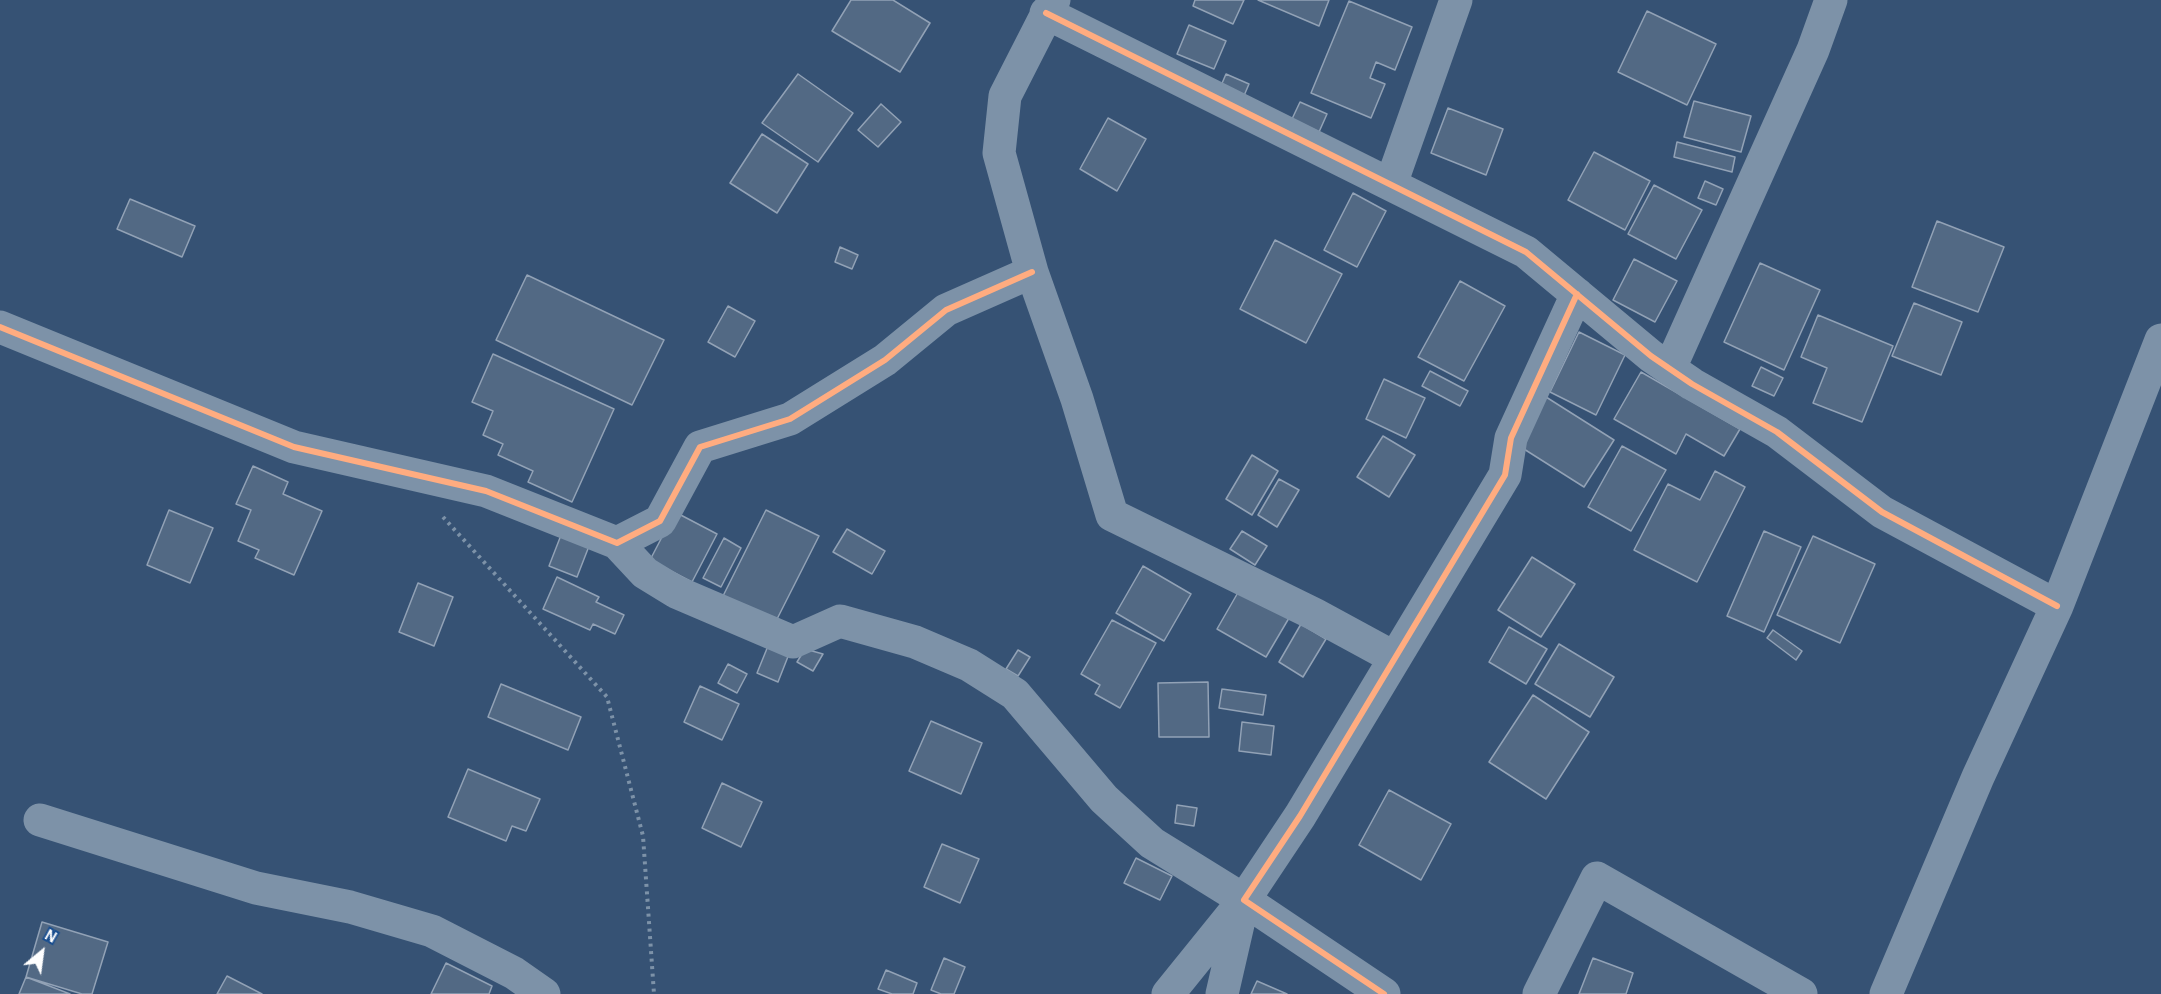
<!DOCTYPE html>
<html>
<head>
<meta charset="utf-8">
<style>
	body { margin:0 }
	#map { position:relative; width:2161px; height:994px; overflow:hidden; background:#365274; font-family:"Alegreya Sans",sans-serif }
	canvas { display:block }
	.north { position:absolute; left:12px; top:922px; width:60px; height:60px; -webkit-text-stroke:4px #1b4f8f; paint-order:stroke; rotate:29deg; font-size:16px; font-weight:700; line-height:24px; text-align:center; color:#fff }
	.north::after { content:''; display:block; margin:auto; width:21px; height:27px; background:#fff; clip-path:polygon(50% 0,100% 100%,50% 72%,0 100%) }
</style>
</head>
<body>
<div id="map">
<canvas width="2161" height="994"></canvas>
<div class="north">N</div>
</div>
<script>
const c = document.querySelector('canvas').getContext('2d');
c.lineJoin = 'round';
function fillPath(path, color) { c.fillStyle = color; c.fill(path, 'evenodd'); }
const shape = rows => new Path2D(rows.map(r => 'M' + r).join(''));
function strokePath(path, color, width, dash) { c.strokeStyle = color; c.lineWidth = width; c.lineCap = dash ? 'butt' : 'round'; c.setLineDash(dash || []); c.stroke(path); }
const building = shape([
	[851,0,893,0,930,23,900,72,832,31,851,0],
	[1195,0,1244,0,1233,24,1193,6,1195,0],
	[1258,0,1329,0,1319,26,1258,0],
	[1349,1,1412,27,1395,70,1376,62,1370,78,1385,84,1371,118,1311,93,1349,1],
	[1647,11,1716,44,1687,105,1618,72,1647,11],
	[1189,25,1226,41,1214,69,1177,54,1189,25],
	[798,74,853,113,818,162,762,123,798,74],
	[1226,74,1249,84,1243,98,1220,88,1226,74],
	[1694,101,1751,116,1741,152,1684,137,1694,101],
	[1300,102,1327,114,1319,132,1292,119,1300,102],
	[881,104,901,122,878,147,858,130,881,104],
	[1448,108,1503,129,1486,175,1431,153,1448,108],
	[1108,118,1146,139,1117,191,1080,169,1108,118],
	[762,134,808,164,777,213,730,183,762,134],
	[1677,142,1735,157,1732,172,1674,157,1677,142],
	[1594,152,1650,181,1625,230,1568,200,1594,152],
	[1705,181,1723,189,1716,205,1698,198,1705,181],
	[1654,185,1702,210,1676,259,1628,234,1654,185],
	[1353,193,1386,211,1357,267,1324,250,1353,193],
	[130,199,195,226,182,257,117,229,130,199],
	[1937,221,2004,247,1978,312,1912,287,1937,221],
	[1275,240,1342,274,1306,343,1240,309,1275,240],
	[840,247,858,255,852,269,835,262,840,247],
	[1634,259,1677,281,1655,322,1613,300,1634,259],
	[1760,263,1820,290,1784,370,1724,342,1760,263],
	[527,275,664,340,632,405,496,340,527,275],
	[1460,281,1505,306,1464,381,1418,357,1460,281],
	[1914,303,1962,322,1941,375,1892,356,1914,303],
	[728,306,755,321,735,357,708,342,728,306],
	[1818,315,1893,346,1862,422,1813,403,1827,368,1801,357,1818,315],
	[1579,332,1625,355,1596,415,1550,392,1579,332],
	[493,354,614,409,572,502,528,482,533,471,498,455,503,444,483,435,493,411,472,402,493,354],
	[1761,367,1783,378,1774,396,1752,386,1761,367],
	[1430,371,1468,391,1460,406,1422,386,1430,371],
	[1641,372,1740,429,1724,456,1686,434,1676,454,1614,419,1641,372],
	[1384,379,1425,398,1406,438,1366,419,1384,379],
	[1546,397,1614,440,1584,487,1516,444,1546,397],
	[1383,436,1415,455,1389,497,1357,477,1383,436],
	[1622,446,1666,470,1631,531,1588,507,1622,446],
	[1252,455,1278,471,1252,515,1226,499,1252,455],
	[253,466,288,482,283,494,322,511,294,575,255,558,259,550,238,541,251,510,236,504,253,466],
	[1715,471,1745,487,1697,582,1634,550,1668,484,1700,500,1715,471],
	[1279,479,1299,490,1277,527,1258,515,1279,479],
	[169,510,213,528,190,583,147,565,169,510],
	[766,510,819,536,775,623,723,596,766,510],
	[675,512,717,534,692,582,650,560,675,512],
	[847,529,885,551,872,574,833,552,847,529],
	[563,530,591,541,577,577,549,566,563,530],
	[1242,531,1267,546,1255,565,1230,549,1242,531],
	[1764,531,1801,547,1764,632,1727,616,1764,531],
	[1813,536,1875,564,1840,643,1777,615,1813,536],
	[724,538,741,548,721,587,703,578,724,538],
	[1532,557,1575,584,1541,637,1498,610,1532,557],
	[1143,566,1191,594,1164,641,1116,613,1143,566],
	[557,577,599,597,596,602,624,615,615,634,593,624,590,630,543,609,557,577],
	[418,583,453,597,434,646,399,632,418,583],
	[1240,589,1289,618,1266,657,1217,629,1240,589],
	[1112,620,1156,643,1120,708,1095,694,1100,685,1081,674,1112,620],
	[1301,624,1326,639,1303,677,1279,662,1301,624],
	[1509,627,1547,649,1526,684,1489,662,1509,627],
	[1773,630,1802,651,1796,660,1767,638,1773,630],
	[1559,644,1614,677,1590,717,1535,684,1559,644],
	[768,646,789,654,778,682,757,673,768,646],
	[805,649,823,654,813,671,797,662,805,649],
	[1018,650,1030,657,1018,676,1006,669,1018,650],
	[728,664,747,674,737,693,718,683,728,664],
	[1208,682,1209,737,1159,737,1158,683,1208,682],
	[501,684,581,717,568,750,488,717,501,684],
	[700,686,739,704,722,740,684,722,700,686],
	[1222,689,1266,695,1263,715,1219,708,1222,689],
	[1533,695,1589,732,1546,799,1489,762,1533,695],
	[931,721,982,743,961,794,909,771,931,721],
	[1242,722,1274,726,1271,755,1239,751,1242,722],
	[468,769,540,799,526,831,512,826,506,841,448,817,468,769],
	[722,783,762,802,741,847,702,828,722,783],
	[1389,790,1451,824,1421,880,1359,845,1389,790],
	[1177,805,1197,808,1194,826,1175,823,1177,805],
	[942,844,979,859,960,903,924,887,942,844],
	[1136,858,1172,876,1160,900,1124,883,1136,858],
	[42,922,108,942,92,994,82,994,26,977,42,922],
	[944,958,965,967,954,994,941,994,931,990,944,958],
	[1593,958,1633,973,1626,994,1579,994,1593,958],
	[446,963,492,986,489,994,431,994,446,963],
	[886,970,917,983,913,994,892,994,878,989,886,970],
	[227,976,262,994,217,994,227,976],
	[26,977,70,994,19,994,26,977],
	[1257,981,1287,994,1251,994,1257,981]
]);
fillPath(building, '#526984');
strokePath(building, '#92a2b6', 1.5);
strokePath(shape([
	[443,517,607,697,643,836,654,994]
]), '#7d92a8', 4, [3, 4.5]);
strokePath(shape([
	[1054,0,1005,96,999,153,1032,272,1077,399,1112,515,1314,614,1395,658],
	[1046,13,1526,252,1651,356,1692,384,1777,432,1882,512,2057,606],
	[1391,184,1456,0],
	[0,327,294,447,486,491,617,543,660,521,700,447,790,419,885,360,946,310,1032,272],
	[1670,368,1813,50,1831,0],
	[617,543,645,573,676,592,793,642,840,621,915,642,969,665,1015,694,1104,799,1152,843,1244,900],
	[40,820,256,888,350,907,432,931,514,973,544,994],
	[1168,994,1244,900],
	[1222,994,1242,907],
	[1384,994,1244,900,1300,816,1505,475,1511,438,1577,294],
	[1539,994,1597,878,1801,994],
	[1886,994,1978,777,2057,606,2161,340]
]), '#7d92a8', 33);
strokePath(shape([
	[1046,13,1526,252,1651,356,1692,384,1777,432,1882,512,2057,606],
	[0,327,294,447,486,491,617,543,660,521,700,447,790,419,885,360,946,310,1032,272],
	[1384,994,1244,900,1300,816,1505,475,1511,438,1577,294]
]), '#ffac80', 6);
</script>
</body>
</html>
